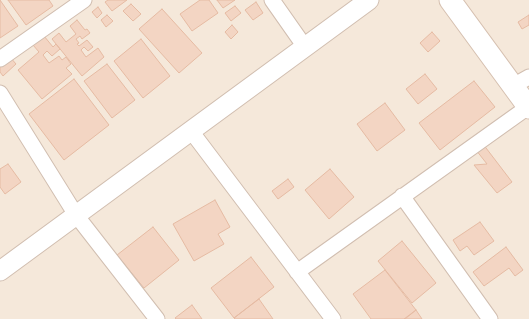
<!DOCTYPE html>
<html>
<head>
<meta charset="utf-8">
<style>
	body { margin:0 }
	canvas { display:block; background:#fdf6ec }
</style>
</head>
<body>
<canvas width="529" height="319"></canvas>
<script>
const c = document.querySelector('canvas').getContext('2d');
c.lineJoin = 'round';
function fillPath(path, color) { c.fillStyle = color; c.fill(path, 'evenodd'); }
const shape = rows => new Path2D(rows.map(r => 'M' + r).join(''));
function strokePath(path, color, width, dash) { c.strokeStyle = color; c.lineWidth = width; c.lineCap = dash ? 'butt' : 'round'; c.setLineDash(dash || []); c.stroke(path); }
fillPath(shape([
	[0,0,529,0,529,319,0,319]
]), '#f5e8da');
const building = shape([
	[0,0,18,26,0,38,0,0],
	[8,0,49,0,53,6,26,25,8,0],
	[108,0,127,0,112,11,105,2,108,0],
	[200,0,209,0,218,13,192,31,180,14,200,0],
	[217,0,235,0,223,8,217,0],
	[256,2,263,13,253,20,245,10,256,2],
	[131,4,141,14,133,21,123,11,131,4],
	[235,6,241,13,231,21,225,13,235,6],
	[98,7,102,13,97,18,92,12,98,7],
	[162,9,202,53,179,73,139,29,162,9],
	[107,15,113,21,106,27,101,20,107,15],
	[529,15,529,25,522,29,518,22,529,15],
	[77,20,85,30,87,29,90,33,82,39,80,36,76,39,79,43,77,44,79,46,87,40,93,47,88,51,84,47,81,50,86,57,98,48,104,57,82,76,52,39,59,33,66,42,76,34,70,26,77,20],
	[232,25,238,32,231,39,225,32,232,25],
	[432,32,440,41,428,52,420,43,432,32],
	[44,36,53,47,56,44,60,49,52,56,47,51,43,55,49,63,59,56,62,60,66,57,71,64,66,68,72,74,42,99,18,70,39,52,33,45,44,36],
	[141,39,170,76,143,98,114,61,141,39],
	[10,57,16,64,3,76,0,72,0,66,10,57],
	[107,64,135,100,112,118,84,81,107,64],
	[425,74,437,89,418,104,406,89,425,74],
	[74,79,109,125,64,160,29,114,74,79],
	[474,81,495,107,440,150,419,123,474,81],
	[385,103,405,130,377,151,357,124,385,103],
	[483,144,512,182,497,193,474,165,487,164,476,150,483,144],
	[8,164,21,182,5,194,0,187,0,169,8,164],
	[330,169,354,197,329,219,305,190,330,169],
	[288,179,294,187,278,199,272,191,288,179],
	[215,200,230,227,218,234,224,244,194,261,173,224,215,200],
	[480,222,494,241,474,255,467,246,460,251,453,240,480,222],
	[153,227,179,260,144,288,117,255,153,227],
	[402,241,436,283,412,303,378,261,402,241],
	[506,247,523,270,515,276,509,268,484,286,473,272,506,247],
	[251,257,274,287,234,318,211,288,251,257],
	[385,270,416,310,405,319,371,319,353,294,385,270],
	[259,299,273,319,235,319,234,318,259,299],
	[192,305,202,319,176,319,175,318,192,305],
	[416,310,422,319,404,319,416,310]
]);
fillPath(building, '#f3d5c3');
strokePath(building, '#e6bba3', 1);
const minor = shape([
	[272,0,305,47],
	[0,59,84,0],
	[513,86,529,77],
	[0,93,76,215,157,319],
	[191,131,333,319],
	[402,196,490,319],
	[297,272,528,107]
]);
const tertiary = shape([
	[0,271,369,0]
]);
const secondary = shape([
	[450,0,529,108]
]);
strokePath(minor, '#d1beb0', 17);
strokePath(tertiary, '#d1beb0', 21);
strokePath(secondary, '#d6c0b0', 23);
strokePath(minor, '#fff', 15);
strokePath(tertiary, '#fff', 19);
strokePath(secondary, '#fff', 21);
</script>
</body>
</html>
